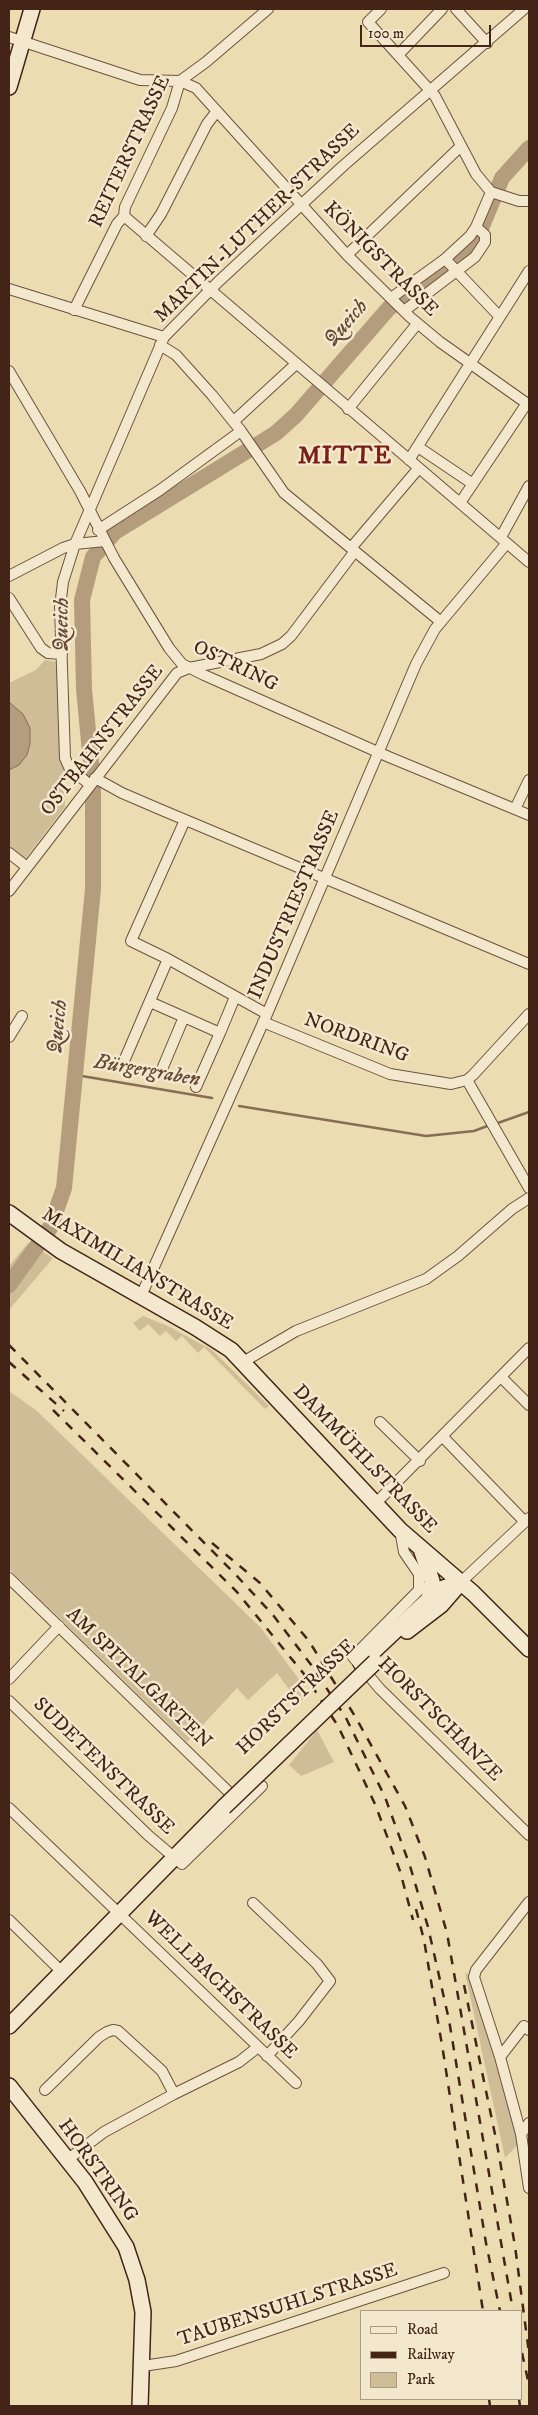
<!DOCTYPE html>
<html>
<head>
<meta charset="utf-8">
<style>
	body { margin:0 }
	#map { position:relative; width:538px; height:2415px; overflow:hidden; background:#ecdcb2; font-family:"IM FELL DW Pica",serif }
	canvas { display:block }
	.frame { position:absolute; inset:0; border:10px solid #432417; pointer-events:none }
	.legend { position:absolute; left:360px; top:2310px; width:162px; height:90px; box-sizing:border-box; background:#f3e8cd; border:1px solid #ad9a84; margin:0; padding:6px 9px; list-style:none; font-size:15px; color:#432417 }
	.legend li { display:flex; align-items:center; gap:10px; height:25px }
	.legend b { width:25px; border:1px solid #ad9a84 }
	.scale { position:absolute; left:360px; top:25px; width:131px; height:22px; box-sizing:border-box; border:2px solid #432417; border-top:0; padding-left:6px; font-size:15px; line-height:18px; white-space:nowrap; color:#432417; -webkit-text-stroke:4px #f3e8cd; paint-order:stroke }
</style>
</head>
<body>
<div id="map">
<canvas width="538" height="2415"></canvas>
<div class="frame"></div>
<ul class="legend">
<li><b style="height:6px;background:#f3e8cd"></b>Road</li>
<li><b style="height:6px;background:#432417"></b>Railway</li>
<li><b style="height:14px;background:#cfbd98"></b>Park</li>
</ul>
<div class="scale">100 m</div>
</div>
<script>
const c = document.querySelector('canvas').getContext('2d');
c.lineJoin = 'round';
function fillPath(path, color) { c.fillStyle = color; c.fill(path, 'evenodd'); }
const shape = rows => new Path2D(rows.map(r => 'M' + r).join(''));
function strokePath(path, color, width, dash) { c.strokeStyle = color; c.lineWidth = width; c.lineCap = dash ? 'butt' : 'round'; c.setLineDash(dash || []); c.stroke(path); }
function label(font, color, halo, rows, align = 'center') {
  c.font = font + ' "IM FELL DW Pica",serif'; c.lineWidth = 5; c.setLineDash([]); c.textBaseline = 'middle'; c.strokeStyle = halo; c.fillStyle = color; for (const [text, x, y, turn = 0] of rows) {
    c.save(); c.translate(x, y); c.rotate((+turn || 0) * Math.PI / 180); c.textAlign = isNaN(turn) ? turn : align; if (halo) c.strokeText(text, 0, 0); c.fillText(text, 0, 0); c.restore();
  }
}
fillPath(shape([
	[45,660,62,663,65,807,22,863,9,852,9,683,36,670],
	[28,1243,53,1258,9,1310,9,1266],
	[143,1316,168,1326,212,1350,269,1406,265,1409,204,1347,198,1353,182,1336,176,1341,166,1331,160,1336,148,1324,140,1331,133,1323],
	[9,1391,37,1411,261,1628,309,1693,299,1703,277,1673,248,1700,237,1688,187,1742,9,1569],
	[317,1730,334,1762,301,1776,289,1765],
	[465,1973,471,1975,526,2136,505,2158]
]), '#cfbd98');
const water = shape([
	[9,702,23,714,30,728,30,744,27,755,19,765,9,770,9,702]
]);
fillPath(water, '#b39d7d');
strokePath(water, '#866d54', 1);
strokePath(shape([
	[76,1075,212,1098],
	[239,1106,426,1136,474,1131,490,1125],
	[495,1124,529,1112]
]), '#866d54', 2.5);
strokePath(shape([
	[9,1285,50,1228,64,1188,93,889,93,784,84,689,82,600,93,557,115,532,260,443,276,433,296,415,389,308,465,251,480,231,502,178,529,148]
]), '#b39d7d', 16);
const street = shape([
	[381,9,368,22,435,96,476,174,491,192,519,201,529,201],
	[456,9,487,43],
	[9,37,140,80,180,81,196,88,347,255,410,317,440,342,529,405],
	[398,55,442,9],
	[124,216,529,562],
	[146,236,161,214,207,124,217,111],
	[347,255,461,146],
	[447,261,499,316],
	[9,289,164,337],
	[391,298,445,259,470,236,476,227,491,192],
	[74,310,117,224,124,216,125,207,172,108,180,81,206,62,268,9],
	[404,311,475,257,485,242,485,235,476,227],
	[160,345,176,355,212,395,241,431,284,493,441,622],
	[9,371,80,491,114,558,169,648,182,664,204,675,389,757,529,815],
	[348,409,417,324],
	[234,421,296,364],
	[418,447,473,484],
	[409,460,529,271],
	[460,503,527,403],
	[98,530,160,490,241,431],
	[501,537,529,486],
	[351,548,418,469],
	[9,576,63,548,75,544,105,541],
	[9,598,41,648,48,653,62,654],
	[95,778,122,793,164,811,529,964],
	[90,785,69,767,65,758,60,607,63,582,75,544,164,337,218,282,343,166,524,9],
	[515,809,529,780],
	[9,853,27,867],
	[9,891,177,673,189,668,261,654,282,644,291,636,355,551],
	[168,959,267,1014],
	[150,1002,184,1017,160,1074],
	[184,1017,220,1033,196,1087],
	[263,1022,390,1074,451,1084,467,1080,473,1075,529,1014],
	[220,1033,235,997],
	[9,1037,22,1016],
	[121,1068,168,959,131,941,185,820],
	[467,1080,529,1188],
	[141,1296,267,1014,416,664,435,629,507,543],
	[243,1362,296,1331,426,1279,458,1256,512,1209,529,1198],
	[501,1377,529,1405],
	[380,1422,420,1461],
	[443,1437,525,1522],
	[375,1504,529,1348],
	[400,1530,404,1552,419,1574,419,1590,353,1657,380,1689,529,1835],
	[9,1578,238,1801],
	[461,1582,529,1518],
	[9,1679,59,1626],
	[9,1701,149,1836,182,1864,262,1786],
	[9,1808,296,2083],
	[529,1902,476,1970,474,1977,500,2057,521,2134,529,2188],
	[253,1903,317,1964,330,1981,299,2021,267,2056],
	[9,1920,62,1972],
	[500,2057,524,2026,529,2030],
	[45,2090,99,2037,107,2032,113,2030,118,2031,162,2071,174,2094],
	[521,2134,529,2123],
	[67,2160,104,2132,174,2094,239,2062,258,2047],
	[143,2366,176,2361,444,2273]
]);
const secondary = shape([
	[9,87,32,9],
	[9,1213,61,1251,195,1327,231,1350,400,1530,473,1593,529,1649],
	[422,1552,432,1581,429,1599],
	[407,1631,441,1605,461,1582],
	[361,1663,429,1599,443,1588,461,1582],
	[9,2026,224,1807],
	[9,2086,85,2182,126,2247,137,2280,143,2312,140,2406]
]);
strokePath(street, '#6d523e', 12);
strokePath(secondary, '#432417', 18);
strokePath(street, '#f3e8cd', 10);
strokePath(secondary, '#f3e8cd', 15);
strokePath(shape([
	[9,1345,236,1575,273,1615,312,1666,346,1718,385,1797,410,1866,428,1927,449,2020,486,2243,500,2311],
	[9,1362,64,1411],
	[53,1410,237,1592,304,1674,338,1726,375,1804,400,1871,413,1920],
	[212,1543,260,1583,309,1641,356,1718,405,1806,425,1857,447,1933,513,2311],
	[416,1909,424,1940,443,2051,483,2311],
	[464,1985,497,2144,515,2246,529,2353],
	[522,2353,529,2385],
	[489,2399,490,2406],
	[519,2399,520,2406]
]), '#432417', 2.5, [9, 9]);
const secondaryBridge = shape([
	[224,1807,375,1662]
]);
strokePath(secondaryBridge, '#432417', 18, []);
strokePath(secondaryBridge, '#f3e8cd', 15);
label('20px', '#432417', '#f3e8cd', [
	["REITERSTRASSE",131,152,-65],
	["MARTIN-LUTHER-STRASSE",258,224,-44],
	["KÖNIGSTRASSE",380,260,45],
	["OSTRING",235,667,26],
	["OSTBAHNSTRASSE",103,741,-52],
	["INDUSTRIESTRASSE",295,905,-67],
	["NORDRING",356,1039,20],
	["MAXIMILIANSTRASSE",137,1270,31],
	["DAMMÜHLSTRASSE",364,1460,46],
	["AM SPITALGARTEN",138,1679,44],
	["HORSTSTRASSE",297,1698,-44],
	["HORSTSCHANZE",439,1720,45],
	["SUDETENSTRASSE",103,1767,44],
	["WELLBACHSTRASSE",220,1986,44],
	["HORSTRING",97,2171,54],
	["TAUBENSUHLSTRASSE",288,2306,-18]
]);
label('italic 21px', '#654836', '#f3e8cd', [
	["Queich",347,324,-49],
	["Queich",63,625,-89],
	["Queich",59,1027,-84],
	["Bürgergraben",147,1072,10]
]);
c.letterSpacing = '1px';
label('bold 25px', '#7a1f14', '#f3e8cd', [
	["MITTE",345,458]
]);
c.letterSpacing = '0px';
</script>
</body>
</html>
